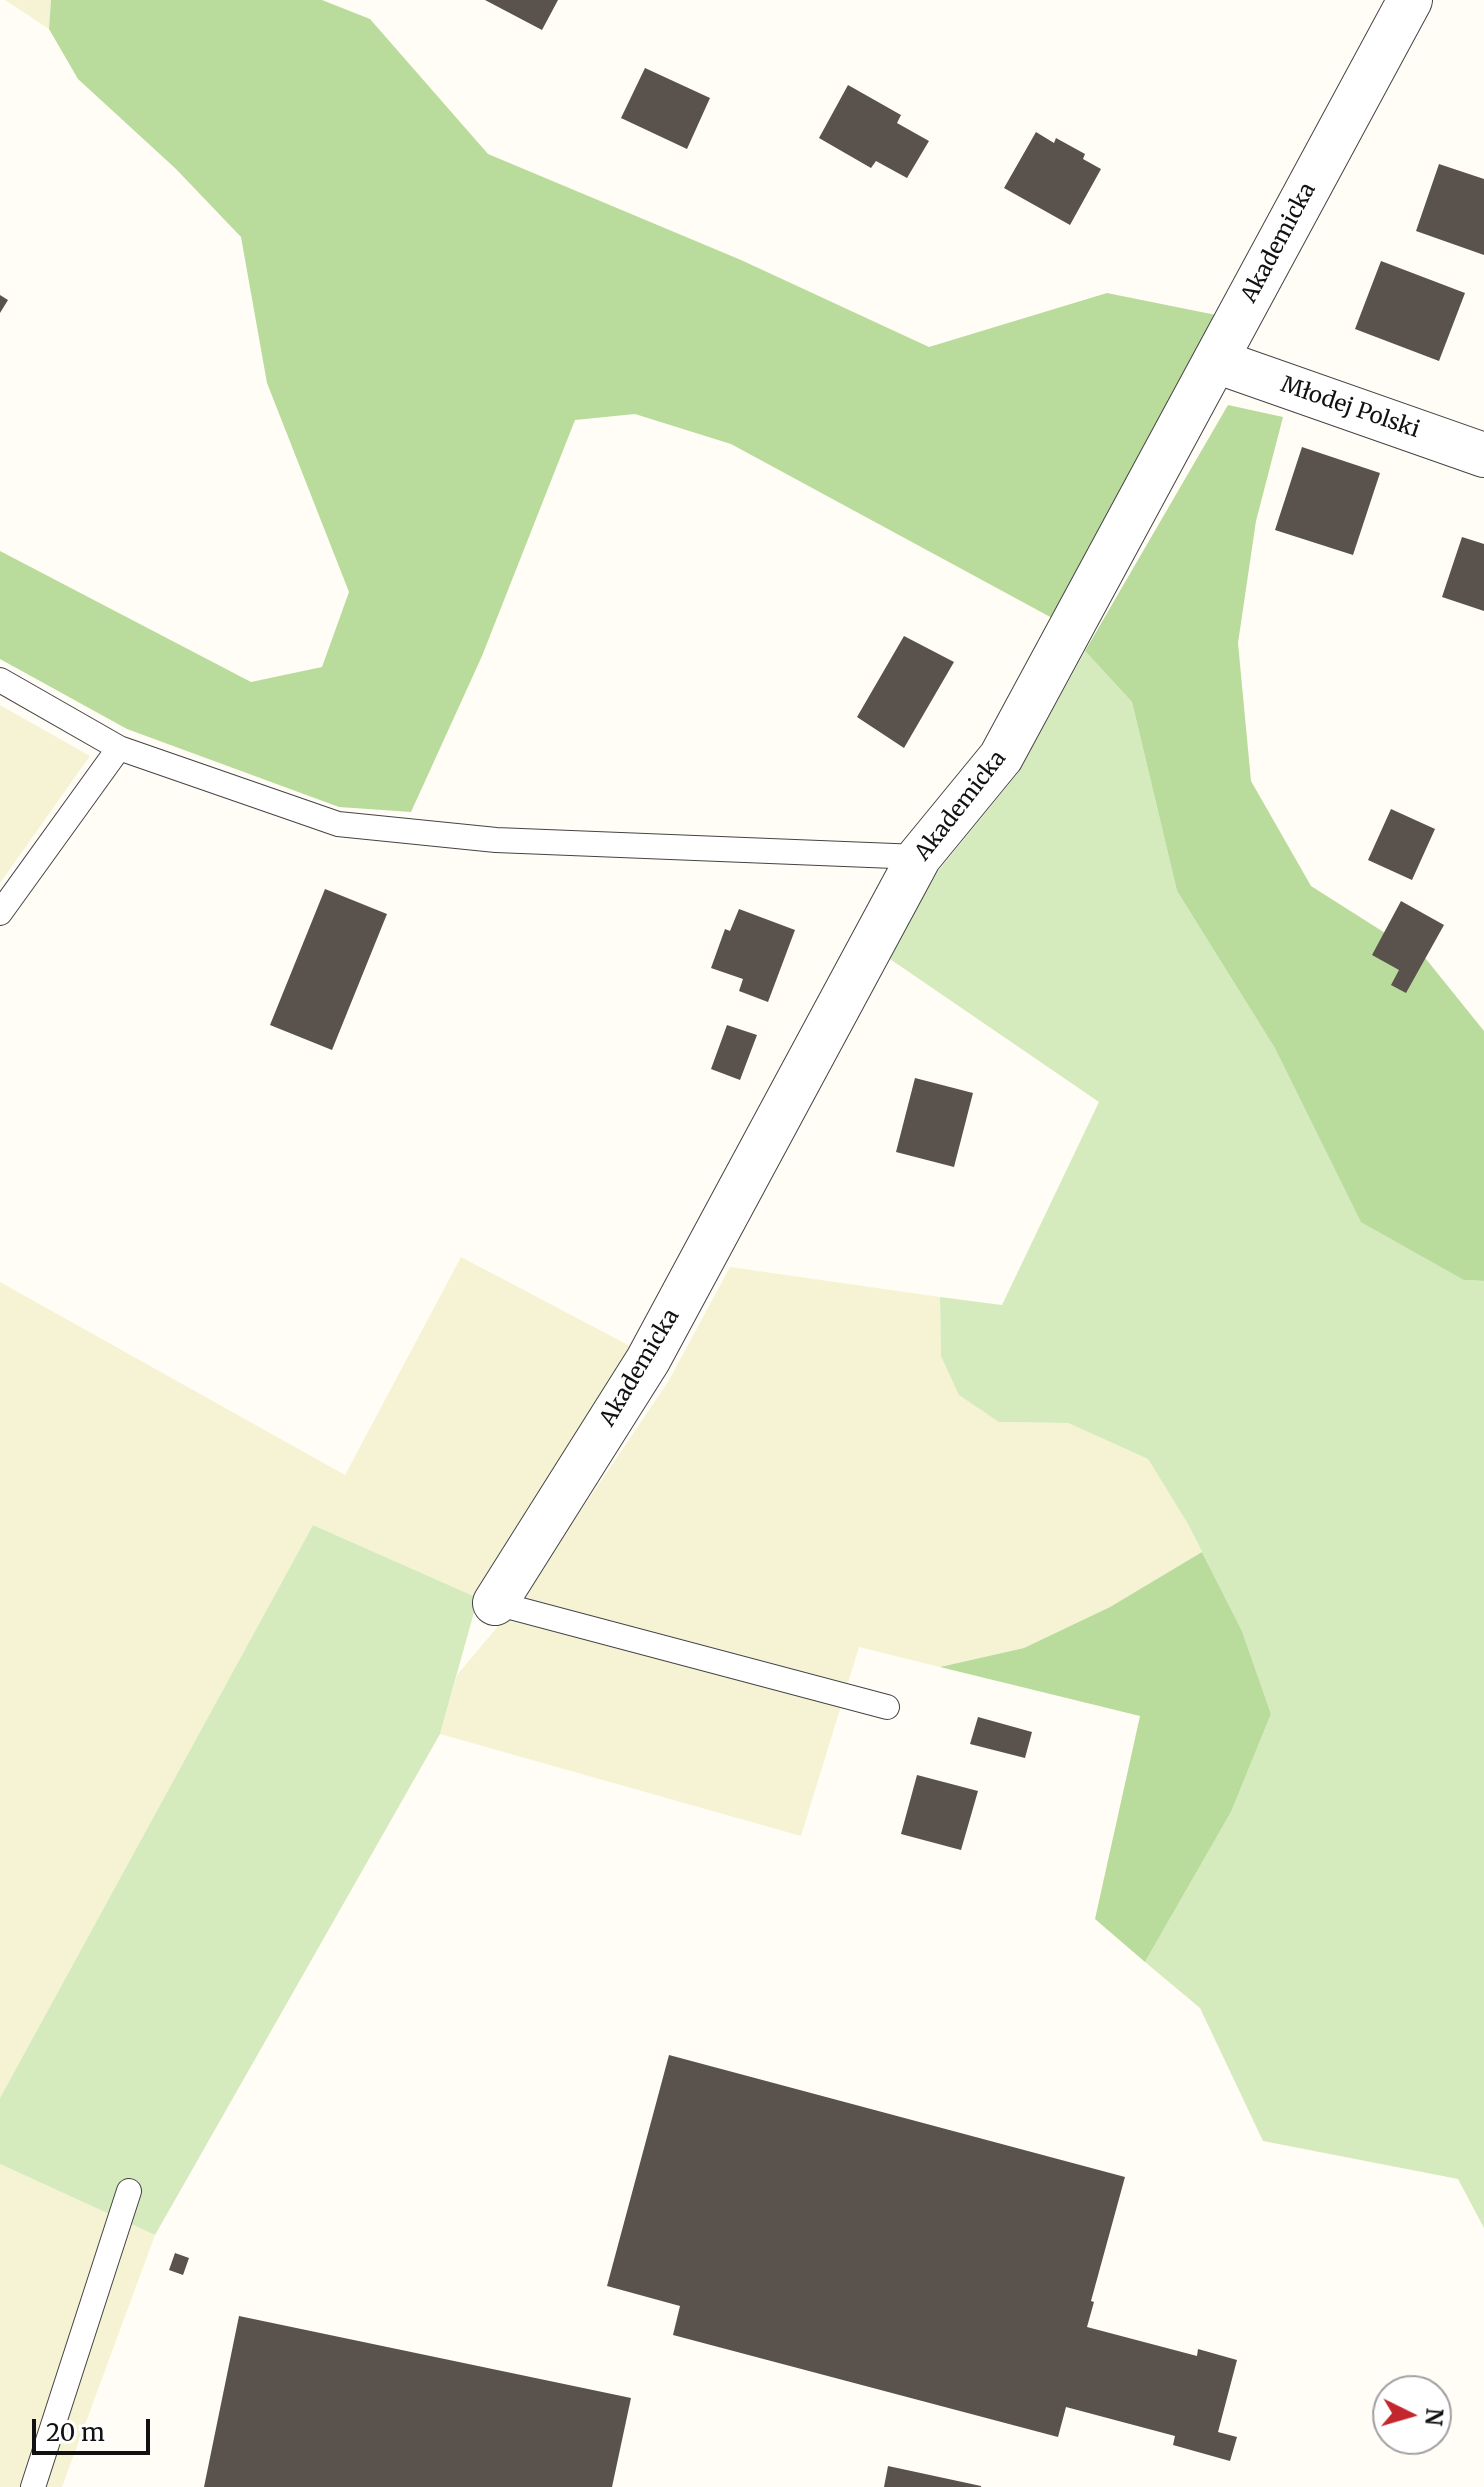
<!DOCTYPE html>
<html>
<head>
<meta charset="utf-8">
<style>
	body { margin:0 }
	#map { position:relative; width:1484px; height:2487px; overflow:hidden; background:#fffdf5; font-family:Merriweather,serif }
	canvas { display:block }
	.north { position:absolute; left:1372px; top:2375px; width:80px; height:80px; box-sizing:border-box; background:#fff; border:2px solid #a0a0a0; border-radius:50%; rotate:95deg; font-size:22px; font-weight:700; line-height:32px; text-align:center; color:#111 }
	.north::after { content:''; display:block; margin:auto; width:28px; height:36px; background:#c4262e; clip-path:polygon(50% 0,100% 100%,50% 72%,0 100%) }
	.scale { position:absolute; left:32px; top:2419px; width:118px; height:36px; box-sizing:border-box; border:4px solid #111; border-top:0; padding-left:10px; font-size:24px; line-height:28px; white-space:nowrap; color:#111; -webkit-text-stroke:6px #fff; paint-order:stroke }
</style>
</head>
<body>
<div id="map">
<canvas width="1484" height="2487"></canvas>
<div class="north">N</div>
<div class="scale">20 m</div>
</div>
<script>
const c = document.querySelector('canvas').getContext('2d');
c.lineJoin = 'round';
function fillPath(path, color) { c.fillStyle = color; c.fill(path, 'evenodd'); }
const shape = rows => new Path2D(rows.map(r => 'M' + r).join(''));
function strokePath(path, color, width, dash) { c.strokeStyle = color; c.lineWidth = width; c.lineCap = dash ? 'butt' : 'round'; c.setLineDash(dash || []); c.stroke(path); }
function label(font, color, halo, rows, align = 'center') {
  c.font = font + ' Merriweather,serif'; c.lineWidth = 8; c.setLineDash([]); c.textBaseline = 'middle'; c.strokeStyle = halo; c.fillStyle = color; for (const [text, x, y, turn = 0] of rows) {
    c.save(); c.translate(x, y); c.rotate((+turn || 0) * Math.PI / 180); c.textAlign = isNaN(turn) ? turn : align; if (halo) c.strokeText(text, 0, 0); c.fillText(text, 0, 0); c.restore();
  }
}
fillPath(shape([
	[5,0,51,0,49,29],
	[0,705,90,756,0,883],
	[461,1257,632,1347,478,1598,313,1525,0,2098,0,1282,345,1475],
	[730,1267,940,1297,941,1356,999,1422,1068,1423,1148,1459,1188,1524,1202,1552,1110,1607,1024,1648,940,1667,859,1647,848,1683,522,1597,668,1382],
	[504,1619,841,1706,801,1836,440,1734,457,1675],
	[0,2164,155,2235,62,2487,0,2487]
]), '#f6f3d4');
fillPath(shape([
	[1085,651,1132,702,1177,891,1276,1050,1464,1280,1484,1281,1484,2228,1458,2179,1263,2141,1200,2008,1145,1962,1231,1812,1271,1714,1242,1631,1188,1524,1148,1459,1068,1423,999,1422,959,1395,941,1356,940,1297,1002,1305,1099,1102,887,957,938,871,1018,773],
	[313,1525,478,1598,440,1734,155,2235,0,2164,0,2098]
]), '#d5ebbd');
fillPath(shape([
	[51,0,322,0,370,19,488,154,741,260,929,347,1107,293,1216,315,1054,619,731,444,635,414,575,420,482,656,411,812,339,807,127,729,0,659,0,551,251,682,322,667,349,592,267,383,241,237,176,169,78,79,49,29],
	[1228,405,1283,417,1256,521,1238,643,1251,781,1311,886,1426,959,1484,1031,1484,1281,1464,1280,1361,1222,1276,1050,1177,891,1132,702,1085,651],
	[1202,1552,1242,1631,1271,1714,1231,1812,1145,1962,1095,1919,1140,1716,940,1667,1024,1648,1110,1607]
]), '#b9dc9c');
fillPath(shape([
	[485,0,558,0,542,30],
	[645,68,710,98,687,149,621,118],
	[848,85,901,115,897,123,929,141,907,178,876,161,871,168,819,138],
	[1036,132,1054,143,1056,138,1085,154,1083,159,1101,169,1070,225,1004,188],
	[1439,164,1484,179,1484,255,1416,231],
	[1381,261,1465,293,1439,361,1355,329],
	[0,295,8,300,0,313],
	[1302,447,1380,473,1353,555,1275,530],
	[1462,537,1484,544,1484,611,1442,597],
	[904,636,954,662,904,748,857,717],
	[1391,809,1435,829,1412,880,1368,860],
	[325,889,387,914,332,1050,270,1025],
	[1401,901,1444,925,1406,993,1391,985,1399,970,1372,955],
	[739,909,795,930,768,1002,739,991,743,979,711,968,725,929,730,931],
	[727,1025,757,1035,740,1080,711,1069],
	[915,1078,973,1093,954,1167,896,1152],
	[978,1717,1032,1732,1025,1758,970,1744],
	[917,1775,978,1791,961,1850,901,1834],
	[669,2055,1125,2177,1091,2301,1094,2302,1087,2327,1197,2356,1198,2349,1237,2360,1218,2432,1237,2437,1230,2461,1173,2445,1175,2436,1066,2407,1058,2437,673,2335,680,2306,607,2286],
	[175,2253,189,2258,183,2275,169,2270],
	[239,2316,631,2398,612,2487,204,2487],
	[888,2466,981,2486,981,2487,884,2487]
]), '#5a524d');
const service = shape([
	[0,680,119,748],
	[0,913,119,748,338,824,496,840,919,857],
	[495,1603,887,1707],
	[33,2487,129,2191]
]);
const minor = shape([
	[1216,361,1484,455],
	[495,1603,648,1360,919,857,1001,757,1410,0]
]);
strokePath(service, '#444', 26);
strokePath(minor, '#444', 46);
strokePath(service, '#fff', 24);
strokePath(minor, '#fff', 44);
label('22px', '#111', '#fff', [
	["Akademicka",1279,243,-62],
	["Młodej Polski",1350,408,19],
	["Akademicka",961,806,-52],
	["Akademicka",640,1368,-59]
]);
</script>
</body>
</html>
